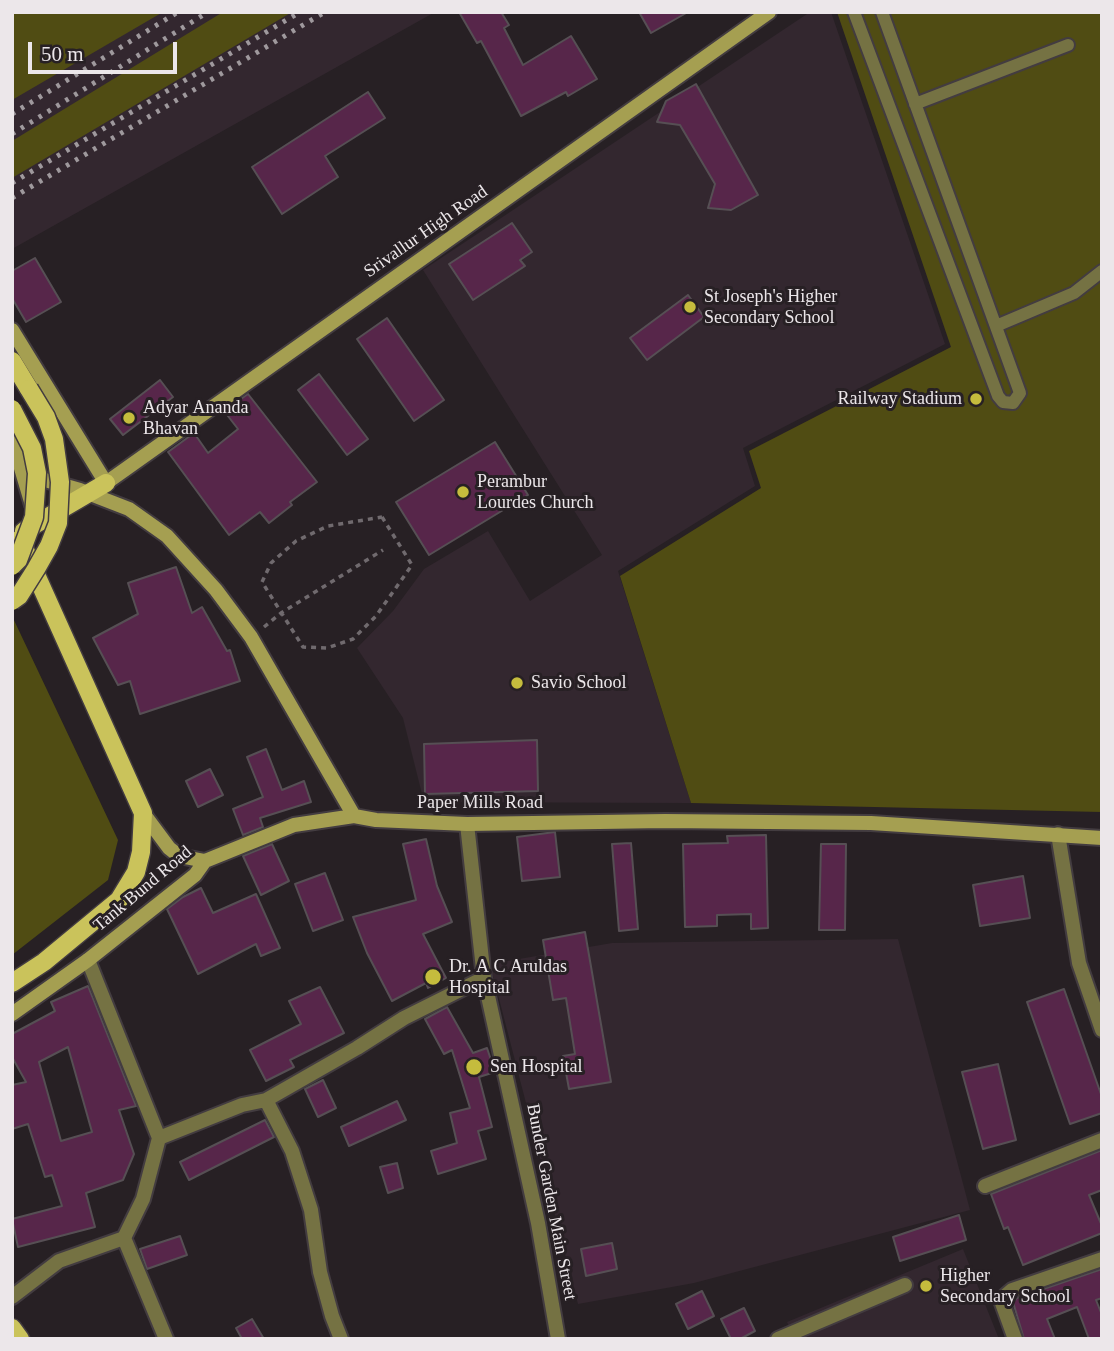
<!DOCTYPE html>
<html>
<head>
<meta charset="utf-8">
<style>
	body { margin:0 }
	#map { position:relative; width:1114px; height:1351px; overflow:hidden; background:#272024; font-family:"Times New Roman",serif }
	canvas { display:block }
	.frame { position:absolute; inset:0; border:14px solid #ece7ea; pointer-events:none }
	.scale { position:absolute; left:28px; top:42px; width:149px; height:32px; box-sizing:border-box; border:4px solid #ece7ea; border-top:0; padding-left:9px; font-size:21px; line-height:24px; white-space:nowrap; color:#ece7ea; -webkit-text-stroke:5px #272024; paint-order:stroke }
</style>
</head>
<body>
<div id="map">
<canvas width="1114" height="1351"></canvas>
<div class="frame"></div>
<div class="scale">50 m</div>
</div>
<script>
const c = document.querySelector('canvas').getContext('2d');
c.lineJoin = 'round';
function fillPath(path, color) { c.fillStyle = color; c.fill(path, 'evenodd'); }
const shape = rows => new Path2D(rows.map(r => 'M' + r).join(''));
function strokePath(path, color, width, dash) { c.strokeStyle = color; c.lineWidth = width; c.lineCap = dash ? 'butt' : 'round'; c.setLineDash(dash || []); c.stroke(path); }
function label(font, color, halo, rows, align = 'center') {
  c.font = font + ' "Times New Roman",serif'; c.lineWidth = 6; c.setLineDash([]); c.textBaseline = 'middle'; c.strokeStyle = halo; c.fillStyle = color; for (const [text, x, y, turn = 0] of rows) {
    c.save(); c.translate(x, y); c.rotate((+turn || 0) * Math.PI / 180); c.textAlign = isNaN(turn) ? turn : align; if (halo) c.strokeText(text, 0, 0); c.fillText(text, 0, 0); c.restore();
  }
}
fillPath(shape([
	[24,12,435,12,12,249,12,19],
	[810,12,831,12,945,344,743,448,755,486,618,571,691,803,424,802,403,718,357,648,393,611,424,569,488,531,530,601,602,555,423,270],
	[898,939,970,1210,694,1283,578,1304,490,964,612,943],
	[963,1249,999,1339,794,1339,787,1322]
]), '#33272f');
fillPath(shape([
	[12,12,163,12,12,100],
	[223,12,292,12,12,178,12,141],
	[837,12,1102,12,1102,812,691,803,620,576,761,488,749,451,951,347],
	[12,616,118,840,108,880,12,955]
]), '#504c13');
const building = shape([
	[459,12,501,12,509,25,504,28,523,65,571,36,597,79,568,96,566,92,521,116,481,41,477,43,459,12],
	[639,12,688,12,651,33,639,12],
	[696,84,758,195,731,210,708,208,715,184,680,125,657,122,666,101,696,84],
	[368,92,385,118,325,156,338,177,282,214,252,167,368,92],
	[512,223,532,252,520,260,525,266,473,300,449,264,512,223],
	[35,258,61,302,26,322,12,298,12,271,35,258],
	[688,295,704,317,647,360,630,338,688,295],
	[387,318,444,400,414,421,357,339,387,318],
	[319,374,368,439,347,455,298,390,319,374],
	[160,380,173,397,123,435,110,419,160,380],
	[248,394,317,482,290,502,292,505,269,523,260,512,229,535,168,452,194,433,208,453,238,429,224,411,248,394],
	[495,442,528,495,429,555,396,502,495,442],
	[176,567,192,613,202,607,227,651,230,650,240,681,140,714,130,681,118,685,93,638,138,614,128,583,176,567],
	[537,740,538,791,425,794,424,744,537,740],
	[266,749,282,790,304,781,311,802,260,818,263,827,243,835,233,809,263,797,247,757,266,749],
	[210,769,223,795,198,807,186,781,210,769],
	[555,832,560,877,522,881,517,837,555,832],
	[766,835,768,928,751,929,751,914,717,915,717,926,685,927,683,844,728,843,727,836,766,835],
	[426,839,437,886,452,922,423,934,446,978,428,988,426,983,392,1001,367,953,353,917,416,900,403,844,426,839],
	[631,843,638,929,619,931,612,844,631,843],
	[272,844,289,881,261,895,243,856,272,844],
	[821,844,846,844,845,930,819,930,821,844],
	[325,873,343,920,313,931,295,884,325,873],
	[1023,876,1030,918,980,926,973,885,1023,876],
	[201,888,213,913,256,894,280,948,261,956,256,944,198,974,167,909,183,897,201,888],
	[585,932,611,1082,569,1089,563,1056,575,1054,566,998,553,1000,543,940,585,932],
	[88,986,136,1106,119,1110,134,1154,123,1180,86,1193,95,1227,18,1247,12,1219,62,1206,52,1175,45,1177,28,1124,12,1129,12,1085,26,1082,12,1057,12,1034,55,1011,51,1002,88,986],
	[68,1047,92,1132,61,1141,39,1062,68,1047],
	[320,987,344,1033,290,1060,294,1067,266,1081,250,1050,301,1024,289,1001,320,987],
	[1064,989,1102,1097,1102,1113,1070,1124,1027,1002,1064,989],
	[447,1007,473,1053,487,1048,495,1072,479,1077,492,1127,478,1131,486,1159,438,1174,431,1151,457,1143,450,1113,470,1108,452,1050,444,1054,425,1019,447,1007],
	[998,1064,1016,1140,983,1149,962,1072,998,1064],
	[323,1080,336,1108,318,1117,305,1089,323,1080],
	[397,1101,406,1120,349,1146,341,1127,397,1101],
	[265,1120,274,1137,189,1180,180,1162,265,1120],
	[1102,1150,1102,1190,1089,1195,1102,1226,1102,1233,1023,1265,1008,1227,1004,1229,991,1194,1102,1150],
	[397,1163,403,1188,388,1193,380,1167,397,1163],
	[959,1215,966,1240,900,1261,893,1237,959,1215],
	[180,1236,187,1255,147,1269,140,1249,180,1236],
	[612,1243,617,1269,586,1276,581,1249,612,1243],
	[1102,1269,1102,1298,1096,1300,1102,1315,1102,1339,1089,1339,1077,1307,1047,1319,1055,1339,1024,1339,1013,1302,1017,1298,1102,1269],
	[702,1291,714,1316,688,1329,676,1304,702,1291],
	[744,1308,755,1331,740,1339,731,1339,721,1319,744,1308],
	[252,1319,264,1339,242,1339,236,1328,252,1319]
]);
fillPath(building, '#57264a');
strokePath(building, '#564f54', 2);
const lane = shape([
	[854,12,998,396,1003,402,1013,403,1020,393,882,12],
	[915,104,1068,45],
	[996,326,1074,293,1102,271]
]);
const street = shape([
	[467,824,484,978,538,1223,558,1339],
	[1058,834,1079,963,1102,1030],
	[266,1100,292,1151,311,1210,320,1272,332,1316,341,1339],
	[159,1138,242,1105,266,1100,357,1048,404,1018,484,978],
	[985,1186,1102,1140],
	[124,1238,166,1339],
	[12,1297,59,1261,124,1238,143,1199,159,1138,88,960],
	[778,1339,905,1285],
	[1015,1339,1002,1303,1005,1296,1012,1290,1102,1259]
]);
const secondary = shape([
	[12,330,106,483,769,12],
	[12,438,32,505],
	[24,474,80,490,129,509,167,536,216,590,251,637,354,816],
	[143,813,169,848,179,856,205,861],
	[12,1014,88,960,195,875,205,861,294,825,354,816,376,820,467,824,665,821,871,823,1102,838]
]);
const primary = shape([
	[12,361,29,389],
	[24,531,106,483],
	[12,983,44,962,119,900,136,872,141,852,143,813,20,539],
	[12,1328,20,1339]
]);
strokePath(lane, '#433c40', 16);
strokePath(street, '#433c40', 18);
strokePath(secondary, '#433c40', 18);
strokePath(primary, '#433c40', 21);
strokePath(shape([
	[382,517,412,565,376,616,353,639,327,648,303,647,262,582,271,563,296,541,328,526,382,517],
	[264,627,281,613,383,550]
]), '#706a6e', 3.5, [5, 5]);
strokePath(lane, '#757243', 12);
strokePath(street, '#757243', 14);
strokePath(secondary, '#a59f51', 14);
strokePath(primary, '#cac35b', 18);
strokePath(shape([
	[12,114,178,12],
	[12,134,208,12],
	[12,183,300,12],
	[12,198,325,12]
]), '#9f999d', 5, [3.5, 7]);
const primaryBridge = shape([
	[12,409,32,448,37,473,34,517,18,560,12,566],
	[12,601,19,596,36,569,49,546,58,523,60,482,54,439,46,417,29,389]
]);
strokePath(primaryBridge, '#433c40', 21, []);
strokePath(primaryBridge, '#cac35b', 18);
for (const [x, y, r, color] of [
	[690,307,7,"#c5bc3d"],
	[976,399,7,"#c5bc3d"],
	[129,418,7,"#c5bc3d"],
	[463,492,7,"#c5bc3d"],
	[517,683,7,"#c5bc3d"],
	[433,977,9,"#c5bc3d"],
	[474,1067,9,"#c5bc3d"],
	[926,1286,7,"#c5bc3d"]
]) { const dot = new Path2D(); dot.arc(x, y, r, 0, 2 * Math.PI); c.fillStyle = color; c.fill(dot); strokePath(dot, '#272024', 2.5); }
label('18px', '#ece7ea', '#272024', [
	["Srivallur High Road",426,232,-35],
	["Paper Mills Road",480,803],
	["Tank Bund Road",143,889,-40],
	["Bunder Garden Main Street",551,1202,79]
]);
label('18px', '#ece7ea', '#272024', [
	["St Joseph's Higher",704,297],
	["Secondary School",704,318],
	["Railway Stadium",962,399,"right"],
	["Adyar Ananda",143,408],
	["Bhavan",143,429],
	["Perambur",477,482],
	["Lourdes Church",477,503],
	["Savio School",531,683],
	["Dr. A C Aruldas",449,967],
	["Hospital",449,988],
	["Sen Hospital",490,1067],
	["Higher",940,1276],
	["Secondary School",940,1297]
], 'left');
</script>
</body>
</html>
